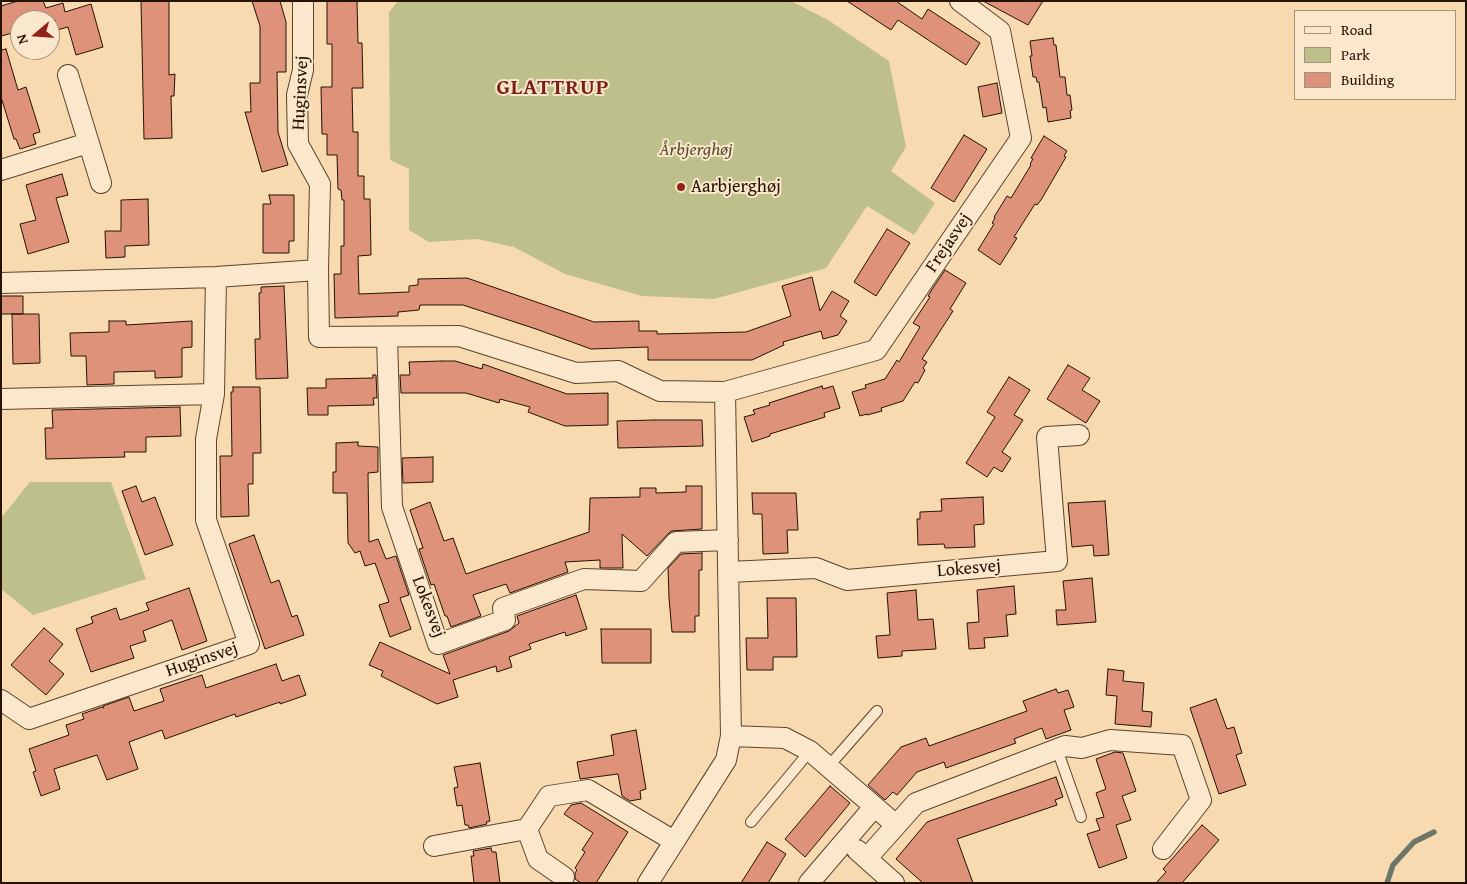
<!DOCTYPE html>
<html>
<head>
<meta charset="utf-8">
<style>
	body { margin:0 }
	#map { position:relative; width:1467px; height:884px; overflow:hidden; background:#f8dab0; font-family:"Gentium Book Plus",serif }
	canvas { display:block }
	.frame { position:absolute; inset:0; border:2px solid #251200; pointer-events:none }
	.legend { position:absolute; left:1294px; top:10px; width:162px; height:90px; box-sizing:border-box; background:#fae7cc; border:1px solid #a5927a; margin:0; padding:6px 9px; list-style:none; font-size:15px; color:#251200 }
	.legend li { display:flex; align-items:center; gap:10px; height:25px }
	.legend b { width:25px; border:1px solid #a5927a }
	.north { position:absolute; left:10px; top:10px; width:50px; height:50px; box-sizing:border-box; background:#fae7cc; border:1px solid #a5927a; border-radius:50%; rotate:252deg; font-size:14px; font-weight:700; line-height:20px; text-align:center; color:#251200 }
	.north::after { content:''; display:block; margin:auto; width:18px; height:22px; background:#8f2418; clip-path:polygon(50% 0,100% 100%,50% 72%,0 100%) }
</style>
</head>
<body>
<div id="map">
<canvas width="1467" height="884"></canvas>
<div class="frame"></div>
<ul class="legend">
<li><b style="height:6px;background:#fae7cc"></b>Road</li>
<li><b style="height:14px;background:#bdc08b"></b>Park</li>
<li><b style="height:14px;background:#df927a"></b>Building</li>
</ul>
<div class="north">N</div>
</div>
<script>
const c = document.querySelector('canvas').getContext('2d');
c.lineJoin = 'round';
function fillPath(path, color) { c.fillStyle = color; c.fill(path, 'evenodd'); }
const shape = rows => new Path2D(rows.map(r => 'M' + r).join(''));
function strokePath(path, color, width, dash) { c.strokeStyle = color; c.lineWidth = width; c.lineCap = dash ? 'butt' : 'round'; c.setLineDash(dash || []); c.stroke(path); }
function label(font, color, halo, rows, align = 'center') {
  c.font = font + ' "Gentium Book Plus",serif'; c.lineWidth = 4; c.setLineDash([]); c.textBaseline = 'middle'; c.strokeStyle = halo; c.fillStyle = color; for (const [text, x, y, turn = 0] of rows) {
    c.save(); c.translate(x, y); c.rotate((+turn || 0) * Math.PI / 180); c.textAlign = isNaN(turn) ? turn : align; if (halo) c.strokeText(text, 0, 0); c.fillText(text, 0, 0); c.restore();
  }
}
fillPath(shape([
	[398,1,791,1,828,20,889,61,906,147,891,171,935,203,914,235,867,206,826,268,714,299,642,296,565,274,514,247,477,239,429,242,409,230,409,169,390,160,389,12],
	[30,482,111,482,146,579,33,615,1,589,1,518]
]), '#bdc08b');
strokePath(shape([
	[1387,883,1393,865,1414,842,1434,832]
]), '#6d7767', 5.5);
const building = shape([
	[18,1,43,1,46,8,63,3,65,12,91,4,103,47,76,55,68,27,57,30,55,20,20,20,20,31,1,36,1,6,18,1],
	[141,1,169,1,169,75,175,74,174,96,171,96,172,138,144,139,141,1],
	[252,1,280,1,286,22,286,72,277,72,278,132,288,165,262,172,245,112,251,112,250,83,260,83,260,26,252,1],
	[327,1,357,1,358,43,362,43,363,88,352,88,353,132,358,132,358,176,364,176,364,199,370,199,371,255,358,256,359,294,409,292,409,286,418,285,418,279,467,278,594,322,639,321,639,331,657,331,657,334,746,332,791,316,782,286,812,277,820,311,832,291,849,301,840,316,847,321,838,335,823,339,821,331,783,342,784,345,752,360,648,360,648,347,591,349,536,329,463,305,420,305,419,310,398,312,398,316,335,318,334,274,341,274,341,246,344,246,344,200,342,200,341,190,338,189,337,155,327,155,327,134,322,134,321,87,332,87,332,44,327,44,327,1],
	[847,1,896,1,922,19,928,9,980,43,966,65,898,20,891,30,847,1],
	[983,1,1043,1,1028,25,983,1],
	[1053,38,1054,45,1056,45,1060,77,1065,77,1067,95,1070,95,1072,110,1070,111,1071,118,1048,122,1046,107,1043,108,1039,82,1037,82,1036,77,1033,77,1030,56,1032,56,1030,41,1053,38],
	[6,49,18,90,26,87,40,132,33,134,36,144,20,149,16,139,14,139,1,97,1,50,6,49],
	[997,83,1002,113,983,117,978,87,997,83],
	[964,135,987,149,954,202,931,188,964,135],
	[1044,136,1067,151,1064,156,1066,157,1041,200,1037,205,1035,204,1014,237,1017,238,1000,265,978,250,994,224,992,223,995,218,994,217,1007,196,1011,198,1031,165,1030,164,1033,159,1031,158,1044,136],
	[62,174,68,195,56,198,69,242,28,254,20,224,36,220,26,185,62,174],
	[269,195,294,195,294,241,289,241,289,253,263,253,263,204,271,204,269,195],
	[148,199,149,245,125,246,125,257,106,258,105,231,121,231,121,200,148,199],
	[887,229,910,243,876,296,854,282,887,229],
	[945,270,966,283,950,309,953,311,922,359,927,362,923,368,925,370,918,383,915,382,903,401,881,408,882,411,867,415,867,414,860,416,852,392,866,388,865,385,885,379,897,360,899,362,920,327,913,323,930,297,928,296,931,291,945,270],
	[284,286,288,378,256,379,255,339,260,339,259,293,261,293,261,287,284,286],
	[1,296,23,296,23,314,1,314,1,296],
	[12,314,39,314,40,363,13,364,12,314],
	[109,321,126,321,126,325,192,321,192,347,182,348,182,377,155,378,155,371,114,372,114,384,87,385,86,356,71,356,70,333,109,332,109,321],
	[442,361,455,361,482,369,483,364,567,394,608,393,608,425,565,426,528,412,530,407,500,399,499,403,466,393,401,393,400,375,410,375,409,362,442,361],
	[1068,365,1090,378,1082,390,1100,401,1086,423,1047,399,1068,365],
	[373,375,376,375,377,398,373,398,374,405,328,406,328,415,308,415,307,388,326,388,326,379,373,378,373,375],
	[1009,377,1030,390,1014,415,1023,420,1002,452,1011,458,1002,472,994,467,987,477,966,463,995,417,987,412,1009,377],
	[822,386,823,389,833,386,840,408,824,413,825,417,770,434,770,436,752,442,744,417,755,414,753,410,770,405,769,403,822,386],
	[233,387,260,387,261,453,253,453,253,484,248,484,249,516,221,517,220,456,232,456,231,392,233,392,233,387],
	[180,407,181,436,146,437,146,452,124,452,125,457,46,459,45,428,53,428,52,410,180,407],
	[654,420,702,420,703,446,618,448,617,421,654,420],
	[358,442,358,446,378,447,378,472,368,473,369,542,378,539,386,559,396,556,409,595,400,598,411,629,390,637,379,605,389,602,375,563,365,566,360,551,355,553,348,543,347,493,333,493,333,472,336,472,336,443,358,442],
	[433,457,433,482,403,483,402,458,433,457],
	[136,486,142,502,155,497,173,545,145,555,122,491,136,486],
	[686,486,702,486,702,529,671,531,647,556,622,534,623,568,600,568,600,560,565,562,568,572,510,593,506,584,473,595,481,616,451,627,447,616,445,616,434,584,431,585,419,549,423,548,410,510,430,502,444,541,453,538,466,574,589,532,590,498,640,497,640,488,656,488,656,493,686,492,686,486],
	[752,493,796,493,798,530,787,530,788,553,763,554,762,514,753,514,752,493],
	[983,497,984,524,974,525,975,547,945,548,944,544,918,545,917,519,920,519,920,512,942,511,941,499,983,497],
	[1105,501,1109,555,1094,556,1093,545,1072,547,1068,503,1105,501],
	[254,535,271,583,279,580,292,617,297,615,304,635,265,649,229,544,254,535],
	[702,553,702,570,699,570,699,616,695,616,695,632,672,632,669,598,668,568,681,554,702,553],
	[1092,578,1096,622,1057,625,1056,610,1066,610,1063,581,1092,578],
	[1014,586,1016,614,1006,615,1008,636,984,638,985,648,969,649,967,623,979,622,977,590,1014,586],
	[189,588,207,641,182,650,172,620,143,631,146,641,130,646,134,658,91,672,76,629,93,623,91,617,116,608,120,620,149,610,146,603,189,588],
	[916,590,918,620,933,619,936,649,902,651,902,656,878,658,876,636,890,635,887,593,916,590],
	[576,595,587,629,566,636,565,632,529,644,531,649,509,657,512,667,497,672,496,666,453,680,458,697,437,704,381,676,383,671,369,665,380,642,450,674,443,655,509,631,519,623,517,616,576,595],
	[767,598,796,598,797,657,773,657,773,670,747,670,746,638,768,638,767,598],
	[44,628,63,644,49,661,64,674,46,695,11,665,44,628],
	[601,629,651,629,651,663,602,663,601,629],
	[276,664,282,681,299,675,306,695,280,704,280,702,236,717,235,714,165,739,162,730,129,742,138,769,107,780,97,755,54,769,60,789,41,796,33,772,36,771,29,749,69,735,66,725,84,719,82,714,102,707,104,708,103,706,129,697,134,711,164,701,160,689,202,675,206,688,276,664],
	[1108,669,1124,671,1123,681,1144,683,1142,711,1152,712,1151,727,1115,724,1117,696,1106,695,1108,669],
	[1056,689,1058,693,1068,690,1074,707,1064,710,1071,730,1046,739,1042,728,1014,739,1016,743,946,768,944,762,917,772,897,795,893,792,885,800,868,785,901,747,926,738,929,746,1027,711,1023,701,1056,689],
	[1216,699,1227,729,1234,727,1242,753,1236,755,1246,785,1219,794,1190,708,1216,699],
	[636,730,646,789,640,791,641,799,630,801,622,796,618,774,580,779,577,762,614,755,611,735,636,730],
	[1115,752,1123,753,1136,791,1122,796,1131,820,1116,825,1127,858,1099,868,1087,834,1100,830,1096,819,1104,817,1096,793,1106,789,1096,759,1115,752],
	[480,763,490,821,486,822,487,824,469,828,468,825,465,825,462,805,457,806,454,788,458,787,454,767,480,763],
	[1056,777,1063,797,1055,800,1057,805,957,839,973,883,923,883,896,859,927,822,1056,777],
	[830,786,850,803,805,857,785,839,830,786],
	[581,803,628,832,596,883,581,883,575,879,575,873,577,870,575,868,585,852,582,850,593,833,564,814,571,805,581,803],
	[1202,825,1219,840,1182,883,1156,883,1166,872,1163,869,1202,825],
	[767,842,786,854,768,883,741,883,767,842],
	[491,848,492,852,496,852,500,883,474,883,471,856,474,856,473,851,491,848]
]);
fillPath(building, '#df927a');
strokePath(building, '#251200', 1);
const service = shape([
	[1057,749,1081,817],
	[828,767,877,711],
	[751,822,810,751]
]);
const minor = shape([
	[303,1,303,70,297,95,298,144,320,184,318,270,319,337,459,336,576,373,618,371,660,391,725,392,731,736,726,760,648,883],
	[68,75,101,183],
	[1,170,88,143],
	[1,283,216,277,318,270],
	[387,337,392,507,438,644,505,620,503,608,584,579,641,581,676,542,728,540],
	[725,392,876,350,1021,138,1000,31,960,1],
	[1,399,214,394],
	[728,572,816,568,847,580,1057,561,1047,437,1079,435],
	[1,700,29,719,249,644,206,520,206,439,214,394,216,277],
	[731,736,785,738,810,751,896,825],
	[434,846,527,829],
	[857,850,894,883],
	[867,858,916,803,1065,746,1082,748,1110,740,1182,745,1201,800,1163,849],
	[564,877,538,859,527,829,549,796,588,790,674,841],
	[809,883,874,807]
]);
strokePath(service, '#5a442c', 12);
strokePath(minor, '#5a442c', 22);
strokePath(service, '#fae7cc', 10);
strokePath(minor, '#fae7cc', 20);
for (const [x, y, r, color] of [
	[681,187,5,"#8f2418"]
]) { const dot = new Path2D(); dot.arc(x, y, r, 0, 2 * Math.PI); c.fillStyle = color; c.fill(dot); strokePath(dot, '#fae7cc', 2); }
label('18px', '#251200', '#fae7cc', [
	["Huginsvej",301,93,-87],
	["Frejasvej",949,243,-56],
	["Lokesvej",969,569,-5],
	["Lokesvej",428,607,69],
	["Huginsvej",202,660,-19]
]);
label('italic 18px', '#5a4f31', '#fae7cc', [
	["Årbjerghøj",696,150]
]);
label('18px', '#251200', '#fae7cc', [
	["Aarbjerghøj",691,187]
], 'left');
c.letterSpacing = '1px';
label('bold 22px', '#7a1f14', '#fae7cc', [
	["GLATTRUP",553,88]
]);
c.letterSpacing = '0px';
</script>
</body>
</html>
